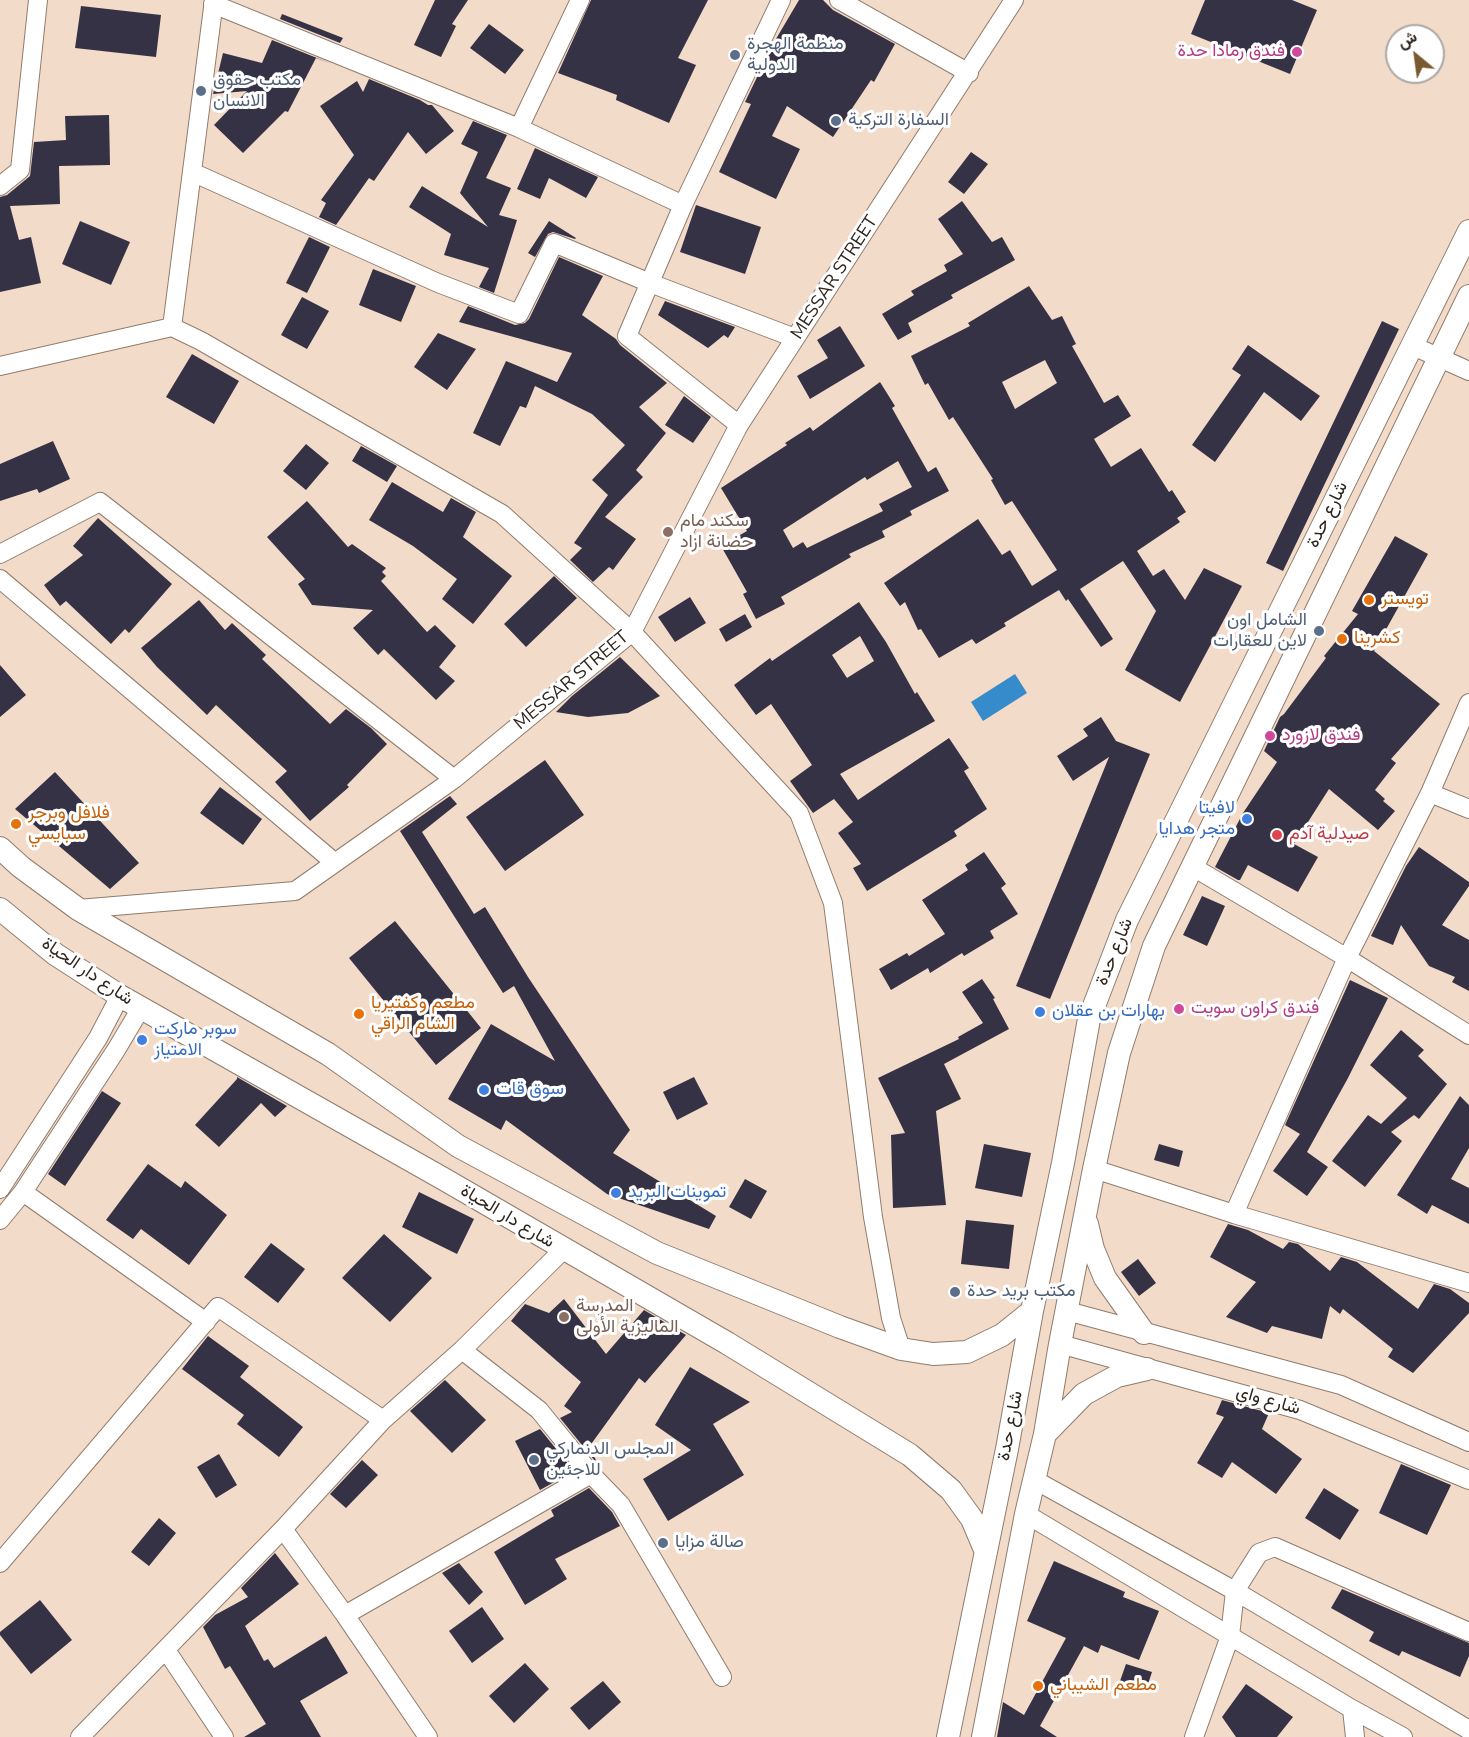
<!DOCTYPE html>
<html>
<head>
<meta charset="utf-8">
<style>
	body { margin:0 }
	#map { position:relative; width:1469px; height:1737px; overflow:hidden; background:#f3dbca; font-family:"Nunito Sans",Vazirmatn,sans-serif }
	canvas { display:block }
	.north { position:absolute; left:1385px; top:24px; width:60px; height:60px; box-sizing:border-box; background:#fff; border:2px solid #aba8a5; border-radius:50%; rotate:331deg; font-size:16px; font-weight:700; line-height:24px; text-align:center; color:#2d251e }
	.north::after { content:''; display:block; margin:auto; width:21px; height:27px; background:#7a5930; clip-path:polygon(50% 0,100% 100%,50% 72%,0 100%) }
</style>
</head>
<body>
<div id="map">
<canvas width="1469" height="1737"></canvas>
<div class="north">ش</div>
</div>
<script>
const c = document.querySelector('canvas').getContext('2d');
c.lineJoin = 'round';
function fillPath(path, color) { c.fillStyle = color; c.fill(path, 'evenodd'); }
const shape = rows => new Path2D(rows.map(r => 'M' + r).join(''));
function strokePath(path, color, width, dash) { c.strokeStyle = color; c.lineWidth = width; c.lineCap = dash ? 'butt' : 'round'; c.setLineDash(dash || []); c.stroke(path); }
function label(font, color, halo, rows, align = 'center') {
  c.font = font + ' "Nunito Sans",Vazirmatn,sans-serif'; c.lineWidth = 6; c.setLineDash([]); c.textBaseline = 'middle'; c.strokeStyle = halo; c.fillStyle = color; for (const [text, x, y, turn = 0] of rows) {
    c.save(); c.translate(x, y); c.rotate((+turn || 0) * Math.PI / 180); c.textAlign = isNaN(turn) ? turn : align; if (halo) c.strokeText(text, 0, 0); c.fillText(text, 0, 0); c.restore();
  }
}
fillPath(shape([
	[1015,674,1027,693,983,721,971,702]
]), '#368bcb');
fillPath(shape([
	[435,0,468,0,452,24,456,26,441,57,414,45],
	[591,0,708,0,678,58,696,65,669,123,616,100,617,95,558,73],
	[799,0,823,0,833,10,895,44,874,82,871,80,833,137,787,106,772,136,800,149,776,199,719,172,751,104,745,102,773,44],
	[1205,0,1292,0,1317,10,1290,74,1191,34],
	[81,6,161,15,156,57,75,48],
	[282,14,343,38,340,43,280,19],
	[489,24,524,50,505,74,470,48],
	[272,40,332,64,316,58,288,112,285,111,243,153,214,125,247,91,213,94,223,53,262,63],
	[369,79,420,100,428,105,432,105,454,131,426,154,408,132,374,181,369,178,336,225,319,217,326,203,321,200,354,155,320,106,357,81,363,92],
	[109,115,110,165,59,166,60,204,10,206,19,240,31,237,41,283,0,292,0,197,7,195,30,176,34,142,66,140,65,116],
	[473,121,507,135,486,178,511,188,499,215,517,220,494,293,479,287,489,268,444,255,451,234,409,207,422,186,488,227,460,193,478,152,461,144],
	[535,148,598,177,586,198,549,178,540,199,517,189],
	[971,152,988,164,964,194,948,182],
	[962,201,992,242,1002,237,1015,260,951,295,953,298,908,323,912,332,898,340,882,314,914,295,911,291,947,271,944,265,963,254,938,219],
	[696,205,761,227,745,274,680,252],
	[80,221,130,242,111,285,62,264],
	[549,221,576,238,575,239,553,232,548,234,535,257,528,253],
	[309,237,330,247,307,293,286,283],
	[559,257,603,276,582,315,616,339,620,345,667,383,639,407,666,433,636,470,643,477,605,517,636,539,613,570,609,567,593,582,570,560,582,548,574,543,608,495,592,480,625,445,592,414,535,386,526,408,520,406,500,446,473,433,506,361,557,382,572,353,459,322,468,306,515,325,525,323,529,319],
	[373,269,416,286,401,322,359,305],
	[1029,286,1052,320,1062,316,1076,344,1072,346,1104,403,1118,395,1131,416,1094,439,1111,467,1141,448,1169,492,1172,490,1186,512,1177,518,1180,522,1137,551,1153,576,1164,569,1185,600,1204,568,1242,586,1180,702,1125,670,1156,611,1123,561,1080,589,1113,639,1101,647,1068,599,1066,601,1059,590,1004,623,1006,626,976,644,972,639,939,658,921,629,918,630,905,602,900,606,884,583,978,519,1002,555,1010,550,1032,586,1057,570,1012,501,1005,505,991,480,993,479,953,417,949,420,928,383,925,385,911,356,970,326,968,323],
	[1045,360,1057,383,1015,409,1002,382],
	[302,297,329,311,307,349,281,335],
	[665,301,735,327,728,338,724,335,708,348,658,315],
	[1382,321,1399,329,1283,571,1266,563],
	[840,326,865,366,810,399,797,376,828,358,817,340],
	[438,333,476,349,447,390,414,367],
	[1248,345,1320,396,1301,421,1264,392,1215,462,1192,445,1241,375,1232,369],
	[192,354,239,381,214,424,166,397],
	[880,382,895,406,892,408,928,472,936,467,949,491,910,511,912,515,882,531,885,537,849,554,851,557,781,597,785,604,756,619,743,594,747,592,721,546,747,531,721,488,787,445,785,443,810,427,813,431],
	[898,461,912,487,879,504,883,511,807,548,803,542,793,548,783,530,865,477,867,480],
	[684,396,711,417,693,443,665,425],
	[53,441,70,479,39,493,37,489,0,501,0,464],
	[306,444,329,463,306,490,283,471],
	[361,446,397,466,387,482,352,461],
	[392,482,443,512,451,498,476,512,463,537,512,576,473,624,442,599,457,579,413,546,369,520],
	[307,501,348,547,352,544,386,568,382,572,386,576,381,581,427,632,435,625,456,646,439,667,455,681,436,700,384,649,378,655,353,628,373,610,312,605,298,584,305,579,267,537],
	[98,518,172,584,129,633,125,629,111,644,66,601,60,606,44,585,83,555,73,546],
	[1395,536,1428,554,1374,651,1440,704,1391,759,1396,763,1375,790,1385,799,1383,801,1395,811,1378,830,1329,789,1294,844,1318,857,1298,892,1248,865,1240,880,1238,880,1215,867,1243,813,1277,762,1264,751,1280,717,1284,714,1326,658,1324,656,1358,614,1352,611],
	[554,576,577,598,526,647,504,624],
	[690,597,706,623,675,642,658,617],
	[199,600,225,630,232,623,266,655,262,659,330,724,346,709,371,728,387,744,347,785,349,787,310,821,275,782,287,771,216,705,207,715,157,667,141,648],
	[859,602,886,642,915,694,917,692,935,721,840,774,858,800,949,738,969,768,964,771,987,809,954,831,957,836,867,891,853,868,861,864,838,833,853,822,834,799,813,813,790,781,812,765,771,704,756,715,734,685,770,658,772,661],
	[860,636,874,661,847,678,832,655],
	[745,614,752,627,726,642,719,629],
	[620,657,660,696,628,713,588,717,556,712,572,696],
	[0,665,26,695,0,717],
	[1101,717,1116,741,1150,754,1050,999,1016,986,1109,757,1073,781,1057,756,1088,736,1083,729],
	[545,760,584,815,505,871,466,817],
	[55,772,139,863,110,889,15,809],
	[220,787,262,819,243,845,200,813],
	[450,796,457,804,422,832,474,914,485,907,528,977,630,1130,613,1153,716,1216,709,1229,607,1194,506,1120,501,1130,448,1099,491,1024,555,1061,514,986,503,993,400,831],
	[1419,847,1469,882,1469,886,1442,925,1469,940,1469,991,1452,982,1455,977,1429,966,1401,925,1393,945,1371,936,1406,866],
	[984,852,1006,884,1001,888,1018,914,990,931,994,938,964,956,962,953,930,973,928,968,891,990,879,969,907,953,909,956,945,934,922,900,968,870,965,865],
	[1202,896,1225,906,1207,946,1183,935],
	[395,921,481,1028,436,1065,349,958],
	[982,979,995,998,993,999,1009,1029,944,1064,961,1099,936,1111,946,1205,893,1208,891,1135,905,1133,878,1078,959,1039,958,1037,983,1023,962,992],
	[1350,980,1388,998,1348,1078,1307,1152,1328,1167,1307,1196,1273,1171,1300,1134,1285,1125],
	[1401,1030,1424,1050,1418,1056,1447,1084,1419,1119,1414,1115,1391,1132,1402,1141,1365,1187,1332,1161,1368,1115,1381,1124,1407,1098,1370,1065],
	[237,1077,287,1106,275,1117,261,1103,219,1147,195,1125,237,1079],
	[694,1077,708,1104,677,1120,663,1092],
	[102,1091,121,1103,65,1186,48,1174],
	[1460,1096,1469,1105,1469,1148,1451,1179,1469,1188,1469,1224,1432,1205,1427,1214,1397,1195],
	[984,1144,1031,1153,1022,1197,975,1188],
	[1159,1144,1183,1151,1179,1167,1154,1160],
	[148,1164,181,1188,185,1181,227,1215,189,1265,141,1229,133,1239,106,1220],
	[745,1179,767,1191,751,1219,729,1207],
	[419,1192,474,1219,457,1254,402,1227],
	[966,1220,1014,1225,1009,1269,961,1264],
	[1228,1224,1248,1230,1283,1249,1289,1242,1298,1244,1330,1271,1341,1257,1357,1262,1418,1309,1434,1284,1450,1289,1469,1303,1469,1313,1413,1373,1388,1357,1393,1349,1343,1309,1340,1314,1330,1306,1322,1339,1272,1326,1267,1333,1226,1317,1256,1282,1210,1257],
	[384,1234,432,1278,390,1322,342,1278],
	[271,1243,305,1269,278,1303,244,1277],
	[1138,1259,1156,1283,1139,1296,1121,1272],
	[564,1299,606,1354,644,1310,686,1335,645,1383,639,1378,589,1447,599,1466,560,1418,572,1412,564,1406,581,1382,511,1321,525,1304,549,1313],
	[208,1336,249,1366,240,1377,303,1427,279,1457,237,1424,244,1415,182,1369],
	[690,1367,750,1402,713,1424,744,1475,668,1521,643,1479,691,1450,655,1425],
	[445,1380,486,1420,452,1453,410,1411],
	[1222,1400,1269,1413,1262,1429,1302,1459,1276,1494,1232,1462,1222,1478,1197,1463,1224,1417,1216,1414],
	[540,1429,574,1471,540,1490,515,1441],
	[219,1454,237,1485,216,1498,197,1467],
	[362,1460,378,1475,346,1508,330,1494],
	[1401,1464,1451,1485,1427,1535,1379,1513],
	[589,1488,612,1512,620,1526,555,1559,567,1579,525,1605,494,1552,554,1516,551,1510],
	[1324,1488,1359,1510,1340,1540,1305,1518],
	[159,1518,176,1533,149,1566,131,1552],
	[275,1553,299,1584,245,1626,264,1661,268,1659,274,1668,326,1636,348,1673,300,1701,321,1737,244,1737,266,1724,230,1666,225,1669,203,1627,215,1615,248,1597,241,1588],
	[1054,1561,1125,1592,1123,1597,1159,1611,1139,1660,1101,1645,1098,1653,1084,1646,1040,1726,1057,1737,997,1737,1003,1702,1024,1715,1066,1638,1027,1621],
	[459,1563,483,1592,469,1605,442,1573],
	[1342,1589,1469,1643,1469,1656,1460,1677,1402,1651,1399,1656,1369,1641,1374,1632,1331,1608],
	[40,1600,72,1640,31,1674,0,1635,0,1632],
	[482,1607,504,1639,472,1663,449,1631],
	[525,1663,549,1689,514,1723,489,1696],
	[1126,1664,1152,1672,1146,1690,1120,1681],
	[603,1681,621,1702,589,1730,570,1708],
	[1246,1684,1293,1717,1277,1737,1236,1737,1222,1717]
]), '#363246');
const minor = shape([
	[839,0,969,73],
	[213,4,519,128,683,205],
	[519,128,580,0],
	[192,172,438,283,519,314,554,243,650,283,795,338],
	[0,186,20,170,38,0],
	[172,327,201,341,502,514,632,632,799,813,833,903,873,1217,891,1318,901,1349],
	[1411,345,1469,371],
	[0,366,172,327,214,0],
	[739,425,627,336,683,205,781,0],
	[0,554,100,502,454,779],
	[0,579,334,862],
	[1430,793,1469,809],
	[1193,867,1347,958,1469,1035],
	[78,909,295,891,454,779,632,632,739,425,1014,0],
	[1094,1169,1234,1214,1469,1283],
	[0,1189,98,1038,120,996],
	[23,1192,206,1322],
	[1234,1214,1347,958,1430,793,1469,703],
	[0,1220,23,1192,116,1050,141,1008],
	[1067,1311,1341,1385,1469,1442],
	[1060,1344,1300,1410,1469,1480],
	[462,1350,539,1410,591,1474,621,1505,722,1677],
	[1033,1479,1235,1591,1469,1730],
	[1026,1514,1352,1709,1403,1737],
	[283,1529,345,1615,428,1737],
	[0,1563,218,1307,383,1420],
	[345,1615,591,1474],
	[166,1650,224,1737],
	[1352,1709,1355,1737],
	[80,1737,283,1529,383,1420,462,1350,563,1250],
	[1194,1737,1230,1636,1235,1591,1259,1553,1275,1547,1469,1632]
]);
const major = shape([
	[0,848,21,867,78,909,328,1054,458,1146,657,1253,840,1327,901,1349,933,1354,967,1352,1002,1335,1032,1311],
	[0,909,55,954,120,996,442,1178,727,1343,910,1455,951,1490,972,1519,986,1552],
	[1087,1224,1093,1249,1105,1278,1144,1333],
	[1045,1434,1084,1394,1117,1376,1147,1369],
	[948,1737,1007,1449,1032,1311,1063,1163,1089,1019,1127,920,1469,231],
	[983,1737,1026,1514,1045,1434,1060,1344,1094,1169,1119,1053,1154,946,1469,296]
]);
strokePath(minor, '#917c6c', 20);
strokePath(major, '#917c6c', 24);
strokePath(minor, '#fff', 18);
strokePath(major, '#fff', 22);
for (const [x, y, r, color] of [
	[1297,52,6,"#d1479c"],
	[735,55,6,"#5c6f8a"],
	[201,91,6,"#5c6f8a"],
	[836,121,6,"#5c6f8a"],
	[668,532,6,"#8d6e63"],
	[1369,600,6,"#e8710a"],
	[1319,631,6,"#5c6f8a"],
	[1342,639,6,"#e8710a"],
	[1270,736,6,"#d1479c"],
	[1247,819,6,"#3f7fe0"],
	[16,824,6,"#e8710a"],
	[1277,835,6,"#e0444e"],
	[1179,1009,6,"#d1479c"],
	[1040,1012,6,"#3f7fe0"],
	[359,1014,6,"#e8710a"],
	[142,1040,6,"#3f7fe0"],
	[484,1090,6,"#3f7fe0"],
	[616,1193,6,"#3f7fe0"],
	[955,1292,6,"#5c6f8a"],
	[564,1317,6,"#8d6e63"],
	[534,1460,6,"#5c6f8a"],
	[663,1543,6,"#5c6f8a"],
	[1038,1686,6,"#e8710a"]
]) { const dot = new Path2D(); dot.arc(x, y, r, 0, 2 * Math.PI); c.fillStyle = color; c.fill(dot); strokePath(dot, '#fff', 2); }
label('18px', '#4e5e75', '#fff', [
	["منظمة الهجرة",747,45],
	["الدولية",747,66],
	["مكتب حقوق",213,81],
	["الانسان",213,102],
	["السفارة التركية",848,121],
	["الشامل اون",1307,621,"right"],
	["لاين للعقارات",1307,642,"right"],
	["مكتب بريد حدة",967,1292],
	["المجلس الدنماركي",546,1450],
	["للاجئين",546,1471],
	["صالة مزايا",675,1543]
], 'left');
label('18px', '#b23c85', '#fff', [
	["فندق رمادا حدة",1285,52,"right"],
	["فندق لازورد",1282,736],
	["فندق كراون سويت",1191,1009]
], 'left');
label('18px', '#2d251e', '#fff', [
	["MESSAR STREET",835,278,-57],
	["شارع حدة",1328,515,-64],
	["MESSAR STREET",572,681,-40],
	["شارع حدة",1115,952,-68],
	["شارع دار الحياة",87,972,34],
	["شارع دار الحياة",507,1217,31],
	["شارع واي",1268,1401,16],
	["شارع حدة",1011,1426,-79]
]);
label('18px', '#785e54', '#fff', [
	["سكند مام",680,522],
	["حضانة ازاد",680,543],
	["المدرسة",576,1307],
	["الماليزية الأولى",576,1328]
], 'left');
label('18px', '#c56008', '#fff', [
	["تويستر",1381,600],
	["كشرينا",1354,639],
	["فلافل وبرجر",28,814],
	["سبايسي",28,835],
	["مطعم وكفتيريا",371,1004],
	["الشام الراقي",371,1025],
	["مطعم الشيباني",1050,1686]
], 'left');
label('18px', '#366cbe', '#fff', [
	["لافيتا",1235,809,"right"],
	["متجر هدايا",1235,830,"right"],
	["بهارات بن عقلان",1052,1012],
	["سوبر ماركت",154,1030],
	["الامتياز",154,1051],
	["سوق قات",496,1090],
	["تموينات البريد",628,1193]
], 'left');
label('18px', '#be3a42', '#fff', [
	["صيدلية آدم",1289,835]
], 'left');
</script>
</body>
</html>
